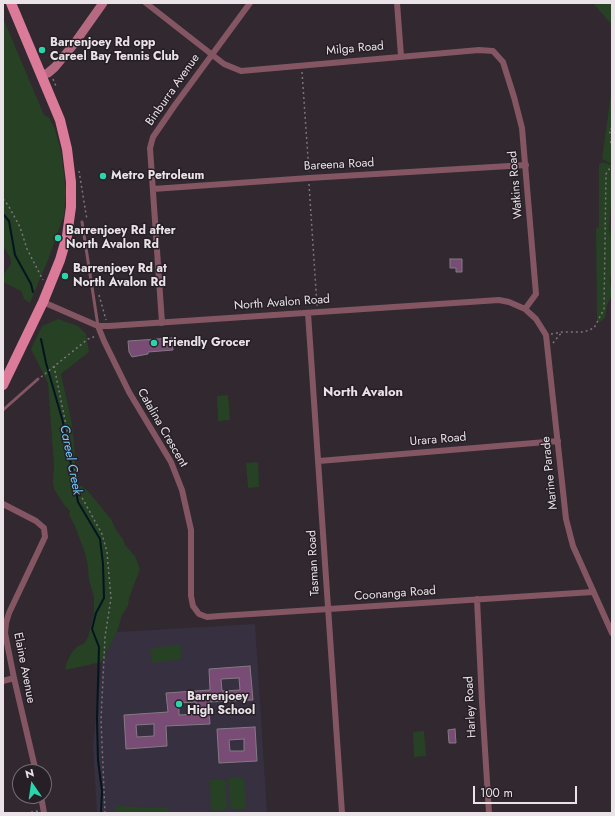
<!DOCTYPE html>
<html>
<head>
<meta charset="utf-8">
<style>
	body { margin:0 }
	#map { position:relative; width:615px; height:816px; overflow:hidden; background:#312830; font-family:Jost,sans-serif }
	canvas { display:block }
	.frame { position:absolute; inset:0; border:4px solid #e9e3e8; pointer-events:none }
	.north { position:absolute; left:12px; top:764px; width:40px; height:40px; box-sizing:border-box; background:#271f26; border:1px solid #756d74; border-radius:50%; rotate:347deg; font-size:11px; font-weight:700; line-height:16px; text-align:center; color:#e9e3e8 }
	.north::after { content:''; display:block; margin:auto; width:14px; height:18px; background:#2bd5ac; clip-path:polygon(50% 0,100% 100%,50% 72%,0 100%) }
	.scale { position:absolute; left:473px; top:786px; width:104px; height:18px; box-sizing:border-box; border:2px solid #e9e3e8; border-top:0; padding-left:5px; font-size:12px; line-height:14px; white-space:nowrap; color:#e9e3e8; -webkit-text-stroke:3px #271f26; paint-order:stroke }
</style>
</head>
<body>
<div id="map">
<canvas width="615" height="816"></canvas>
<div class="frame"></div>
<div class="north">N</div>
<div class="scale">100 m</div>
</div>
<script>
const c = document.querySelector('canvas').getContext('2d');
c.lineJoin = 'round';
function fillPath(path, color) { c.fillStyle = color; c.fill(path, 'evenodd'); }
const shape = rows => new Path2D(rows.map(r => 'M' + r).join(''));
function strokePath(path, color, width, dash) { c.strokeStyle = color; c.lineWidth = width; c.lineCap = dash ? 'butt' : 'round'; c.setLineDash(dash || []); c.stroke(path); }
function label(font, color, halo, rows, align = 'center') {
  c.font = font + ' Jost,sans-serif'; c.lineWidth = 3; c.setLineDash([]); c.textBaseline = 'middle'; c.strokeStyle = halo; c.fillStyle = color; for (const [text, x, y, turn = 0] of rows) {
    c.save(); c.translate(x, y); c.rotate((+turn || 0) * Math.PI / 180); c.textAlign = isNaN(turn) ? turn : align; if (halo) c.strokeText(text, 0, 0); c.fillText(text, 0, 0); c.restore();
  }
}
fillPath(shape([
	[255,624,267,813,97,813,93,745,102,662,117,632]
]), '#363040');
fillPath(shape([
	[593,3,612,3,612,25],
	[3,18,44,115,49,118,55,129,61,151,66,191,64,215,48,260,30,303,24,299,21,291,3,282,3,275,11,264,10,257,3,246],
	[612,87,612,164,602,159],
	[602,162,612,165,612,189,609,231,610,235,612,210,612,237,610,237,612,239,612,275,610,280,612,295,607,305,605,318,600,322,597,321,596,228,599,227,599,165],
	[58,319,78,326,86,334,89,352,61,374,71,419,74,441,76,482,87,490,111,519,116,530,123,539,125,545,135,556,140,569,129,598,128,606,122,615,117,632,102,662,65,670,67,662,72,652,78,646,85,643,88,637,94,614,94,597,89,580,88,567,85,553,75,526,69,515,70,511,65,506,54,489,53,481,54,466,48,383,31,349,42,326],
	[228,395,230,420,218,421,217,396],
	[258,462,259,487,248,488,246,463],
	[180,644,182,659,152,663,150,649],
	[424,731,426,756,414,757,413,732],
	[244,777,246,809,231,810,228,778],
	[225,779,227,810,211,811,210,780],
	[115,806,168,808,168,813,115,813]
]), '#264123');
strokePath(shape([
	[3,214,9,221,15,255,31,284,33,292],
	[41,339,46,363,63,422,78,502,100,539,103,564,104,598,96,613,92,629,99,647,97,719,98,760,102,791,101,813]
]), '#031520', 2);
const building = shape([
	[450,259,462,259,462,272,456,272,456,268,450,268,450,259],
	[172,338,173,350,148,352,148,354,132,357,129,352,128,341,172,338],
	[250,666,253,700,208,702,210,724,166,726,167,746,126,749,124,715,168,712,166,693,210,690,209,669,250,666],
	[239,678,240,690,222,691,221,679,239,678],
	[196,702,197,714,179,715,179,703,196,702],
	[154,724,154,736,137,737,136,725,154,724],
	[255,727,257,761,219,763,217,729,255,727],
	[244,739,244,751,230,751,229,740,244,739],
	[455,729,456,743,449,743,448,730,455,729]
]);
fillPath(building, '#794c75');
strokePath(building, '#847a83', 1);
strokePath(shape([
	[302,72,309,172],
	[53,79,56,86],
	[612,128,609,131,612,136],
	[612,137,610,141,612,144],
	[79,171,87,220],
	[309,184,317,306],
	[3,199,8,205,20,227,27,249,43,280],
	[99,295,106,320],
	[551,334,563,332,584,332,594,328,604,309,606,174,612,165],
	[553,343,562,332],
	[54,366,80,494,102,534,107,552,111,598,105,637,101,720,105,813],
	[41,377,88,339,96,336],
	[26,813,38,811]
]), '#7c747b', 1.5, [2, 3]);
strokePath(shape([
	[82,222,98,326],
	[3,410,38,379]
]), '#845563', 3);
strokePath(shape([
	[146,3,224,64,241,71,479,50,493,51,503,62,514,97,522,128,536,294,525,309],
	[397,3,401,56],
	[153,189,309,178,526,165],
	[43,302,98,326,109,326,499,300,509,302,525,309,536,319,546,335,566,519,573,546,612,633],
	[308,313,342,813],
	[162,323,150,148,153,137,175,105,250,3],
	[98,326,104,341,129,392,171,462,182,490,191,530,191,596,193,606,199,614,207,617,220,616,593,592],
	[319,461,558,441],
	[3,504,36,521,44,528,45,537,9,613,6,623,5,633,14,678,36,772],
	[477,599,482,702,489,813],
	[3,681,14,678],
	[41,796,44,813]
]), '#845563', 6);
strokePath(shape([
	[42,75,48,73,55,67,74,44,103,3]
]), '#b56a81', 9);
strokePath(shape([
	[3,385,43,302,60,260,67,236,71,207,71,182,67,149,60,120,11,3]
]), '#db7b99', 10);
for (const [x, y, r, color] of [
	[42,50,4,"#2bd5ac"],
	[103,176,4,"#2bd5ac"],
	[58,238,4,"#2bd5ac"],
	[65,276,4,"#2bd5ac"],
	[154,343,4,"#2bd5ac"],
	[179,704,4,"#2bd5ac"]
]) { const dot = new Path2D(); dot.arc(x, y, r, 0, 2 * Math.PI); c.fillStyle = color; c.fill(dot); strokePath(dot, '#271f26', 1.5); }
label('bold 12px', '#e9e3e8', '#271f26', [
	["Barrenjoey Rd opp",50,43],
	["Careel Bay Tennis Club",50,57],
	["Metro Petroleum",111,176],
	["Barrenjoey Rd after",66,231],
	["North Avalon Rd",66,245],
	["Barrenjoey Rd at",73,269],
	["North Avalon Rd",73,283],
	["Friendly Grocer",162,343],
	["Barrenjoey",187,697],
	["High School",187,711]
], 'left');
label('12px', '#e9e3e8', '#271f26', [
	["Milga Road",355,49,-5],
	["Binburra Avenue",173,90,-55],
	["Bareena Road",339,165,-3],
	["Watkins Road",516,185,-95],
	["North Avalon Road",282,303,-4],
	["Catalina Crescent",162,428,60],
	["Urara Road",438,440,-5],
	["Marine Parade",550,473,-96],
	["Tasman Road",314,563,-93],
	["Coonanga Road",395,594,-4],
	["Elaine Avenue",24,668,79],
	["Harley Road",471,707,-93]
]);
label('bold 13px', '#e9e3e8', '#271f26', [
	["North Avalon",363,393]
]);
label('italic 13px', '#6dcbfe', '#271f26', [
	["Careel Creek",70,460,79]
]);
</script>
</body>
</html>
